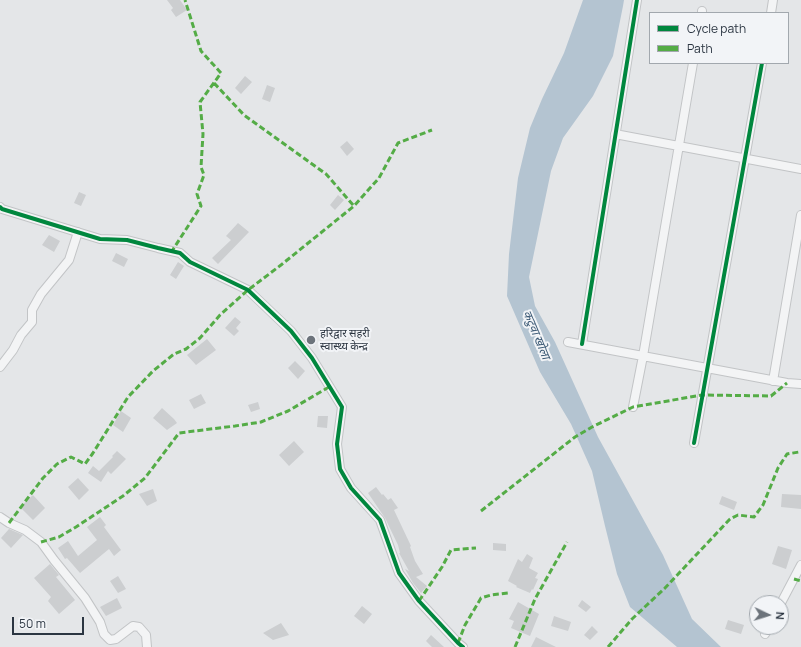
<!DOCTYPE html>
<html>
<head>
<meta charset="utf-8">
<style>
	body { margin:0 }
	#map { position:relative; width:801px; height:647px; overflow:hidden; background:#e4e6e8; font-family:Manrope,sans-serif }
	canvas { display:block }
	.legend { position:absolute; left:649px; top:12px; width:140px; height:52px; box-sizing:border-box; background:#f2f4f7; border:1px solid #a2a8ae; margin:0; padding:5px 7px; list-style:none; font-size:12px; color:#2b3541 }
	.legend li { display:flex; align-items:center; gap:8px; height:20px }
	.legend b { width:20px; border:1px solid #a2a8ae }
	.north { position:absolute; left:749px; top:595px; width:40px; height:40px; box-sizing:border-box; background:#f2f4f7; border:1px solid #a2a8ae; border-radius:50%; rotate:94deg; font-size:11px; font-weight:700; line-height:16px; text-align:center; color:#2b3541 }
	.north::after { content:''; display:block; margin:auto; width:14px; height:18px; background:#6c737b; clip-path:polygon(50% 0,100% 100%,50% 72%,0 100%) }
	.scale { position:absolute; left:12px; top:617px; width:72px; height:18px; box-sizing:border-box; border:2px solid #2b3541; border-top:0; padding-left:5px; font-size:12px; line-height:14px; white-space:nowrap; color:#2b3541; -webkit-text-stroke:3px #f2f4f7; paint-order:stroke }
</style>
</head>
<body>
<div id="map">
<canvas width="801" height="647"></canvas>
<ul class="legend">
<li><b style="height:5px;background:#00873e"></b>Cycle path</li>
<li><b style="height:5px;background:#54ac46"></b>Path</li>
</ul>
<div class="north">N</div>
<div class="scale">50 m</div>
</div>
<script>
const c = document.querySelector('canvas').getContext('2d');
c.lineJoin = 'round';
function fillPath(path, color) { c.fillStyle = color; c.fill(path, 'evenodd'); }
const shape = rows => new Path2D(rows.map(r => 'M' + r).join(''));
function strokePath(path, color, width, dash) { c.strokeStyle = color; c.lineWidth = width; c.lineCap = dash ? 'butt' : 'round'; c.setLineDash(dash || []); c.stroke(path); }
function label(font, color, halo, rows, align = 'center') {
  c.font = font + ' Manrope,"Noto Sans Devanagari",sans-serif'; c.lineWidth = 4; c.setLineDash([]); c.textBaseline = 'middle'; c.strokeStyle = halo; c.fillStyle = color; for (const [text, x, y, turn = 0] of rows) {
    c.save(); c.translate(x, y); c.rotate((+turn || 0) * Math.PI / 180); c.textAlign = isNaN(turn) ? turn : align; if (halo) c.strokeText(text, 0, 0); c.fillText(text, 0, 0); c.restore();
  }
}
fillPath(shape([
	[583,0,624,0,623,6,613,56,593,96,563,138,551,171,529,277,535,306,555,342,598,437,663,555,692,619,721,647,677,647,630,607,617,574,605,526,592,471,571,424,540,372,507,296,509,254,518,178,530,128,542,99,564,53]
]), '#b4c4d1');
fillPath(shape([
	[167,0,180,0,187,10,176,17,171,10,173,8],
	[245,76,252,82,241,94,235,88],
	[267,85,275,88,270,102,262,99],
	[347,141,354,149,347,156,340,147],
	[79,192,86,195,81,206,74,203],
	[338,195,344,200,335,210,330,205],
	[238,223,249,232,218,264,212,258,231,240,226,236],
	[49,235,60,241,54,252,42,245],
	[116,253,128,259,124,267,112,261],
	[178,262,184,266,176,279,170,275],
	[235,317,241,322,236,328,239,331,234,336,225,328],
	[207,339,216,350,196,365,187,355],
	[295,361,305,371,298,379,288,368],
	[201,394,206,403,194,409,189,400],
	[258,402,260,409,251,412,248,405],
	[162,408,174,419,177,423,167,430,153,418],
	[121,411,131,418,123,432,113,425],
	[318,416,328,416,327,428,317,427],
	[294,441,304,452,289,466,279,455],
	[117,451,126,459,111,474,108,471,101,482,88,473,93,466,99,471,113,457,112,456],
	[78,478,89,490,79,500,68,487],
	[376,487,382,495,383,494,388,500,391,498,398,508,394,510,411,546,410,547,415,561,423,574,416,577,427,586,421,593,413,583,405,569,409,571,399,553,400,553,398,545,385,518,368,493],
	[153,489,157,501,147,506,139,494],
	[782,494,801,495,801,509,781,507],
	[33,495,45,508,33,520,20,507],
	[722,496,737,502,734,510,719,504],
	[100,517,106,525,104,527,121,550,114,556,109,549,80,573,67,558,65,559,58,548,68,541,78,556,97,540,87,527],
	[9,529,23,535,11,548,1,538],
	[493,543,506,544,506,551,493,550],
	[778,546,792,550,786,569,772,564],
	[527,554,533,558,529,568,538,573,535,578,538,579,533,590,532,589,530,593,516,587,517,586,508,581,518,559,522,562],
	[50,564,59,575,56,577,75,600,59,614,48,601,51,597,34,578],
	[118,576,126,589,118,593,110,581],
	[117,598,122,608,106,616,100,607],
	[582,600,591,607,586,612,578,606],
	[518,602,539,614,530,636,511,628,514,621,509,619],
	[362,606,372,614,364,624,354,616],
	[554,616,571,622,568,631,551,626],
	[728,620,744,625,741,634,725,629],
	[281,623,289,635,273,640,263,633],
	[592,626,598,632,590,640,584,635],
	[431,635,444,647,432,647,426,641],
	[536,637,556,647,531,647]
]), '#ccced0');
const street = shape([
	[702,13,702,11],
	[771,13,773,0],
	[615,134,801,169],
	[0,207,2,209,100,239,127,240,158,248,180,253,190,262,248,290,291,331,312,358,342,407,337,444,340,469,351,488,380,520,399,573,419,601,458,643,463,647],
	[568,342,787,383,801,384],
	[582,344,637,0],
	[0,367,13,350,21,335,32,322,32,310,41,294,69,260,78,232],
	[773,381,801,215],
	[633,407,643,356,693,63],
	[694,443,762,63],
	[0,517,9,523,25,530,41,542,54,560,85,598,100,622,104,634,110,640,116,639,133,626,139,627,146,635,147,647],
	[781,603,801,565],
	[765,634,769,627]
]);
strokePath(street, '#c2c4c6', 10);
strokePath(street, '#f3f4f5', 8);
strokePath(shape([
	[214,83,244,115,326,174,354,206],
	[174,251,172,251,201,206,197,194,204,175,201,167,203,134,200,102,221,73,201,51,185,0],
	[481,511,575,437,592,427,633,407,702,395,771,396,787,383],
	[9,523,43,478,57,464,71,457,85,464,93,453,128,397,153,371,174,354,186,349,200,338,220,315,248,290,281,265,354,206,379,178,398,143,432,130],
	[41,542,59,537,76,527,123,496,145,478,179,433,235,426,261,422,288,411,329,387],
	[794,579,801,581],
	[419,601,442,567,451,550,476,548],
	[458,643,465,625,481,598,491,595,508,593],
	[515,647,535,599,567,542],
	[608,647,632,619,665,588,730,519,738,515,754,517,763,505,778,468,787,454,799,452,801,453]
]), '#54ac46', 3, [6, 3]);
strokePath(shape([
	[0,207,2,209,100,239,127,240,158,248,180,253,190,262,248,290,291,331,312,358,342,407,337,444,340,469,351,488,380,520,399,573,419,601,458,643,463,647],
	[582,344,637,0],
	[694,443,762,63]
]), '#00873e', 4);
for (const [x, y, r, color] of [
	[311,340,5,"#6c737b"]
]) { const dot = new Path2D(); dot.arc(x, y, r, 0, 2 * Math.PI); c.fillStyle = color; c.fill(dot); strokePath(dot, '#f2f4f7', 1.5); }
label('11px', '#2b3541', '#f2f4f7', [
	["हरिद्वार सहरी",320,334],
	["स्वास्थ्य केन्द्र",320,347]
], 'left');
label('italic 12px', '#385672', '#f2f4f7', [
	["कटुवा खोला",536,335,67]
]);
</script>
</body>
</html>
